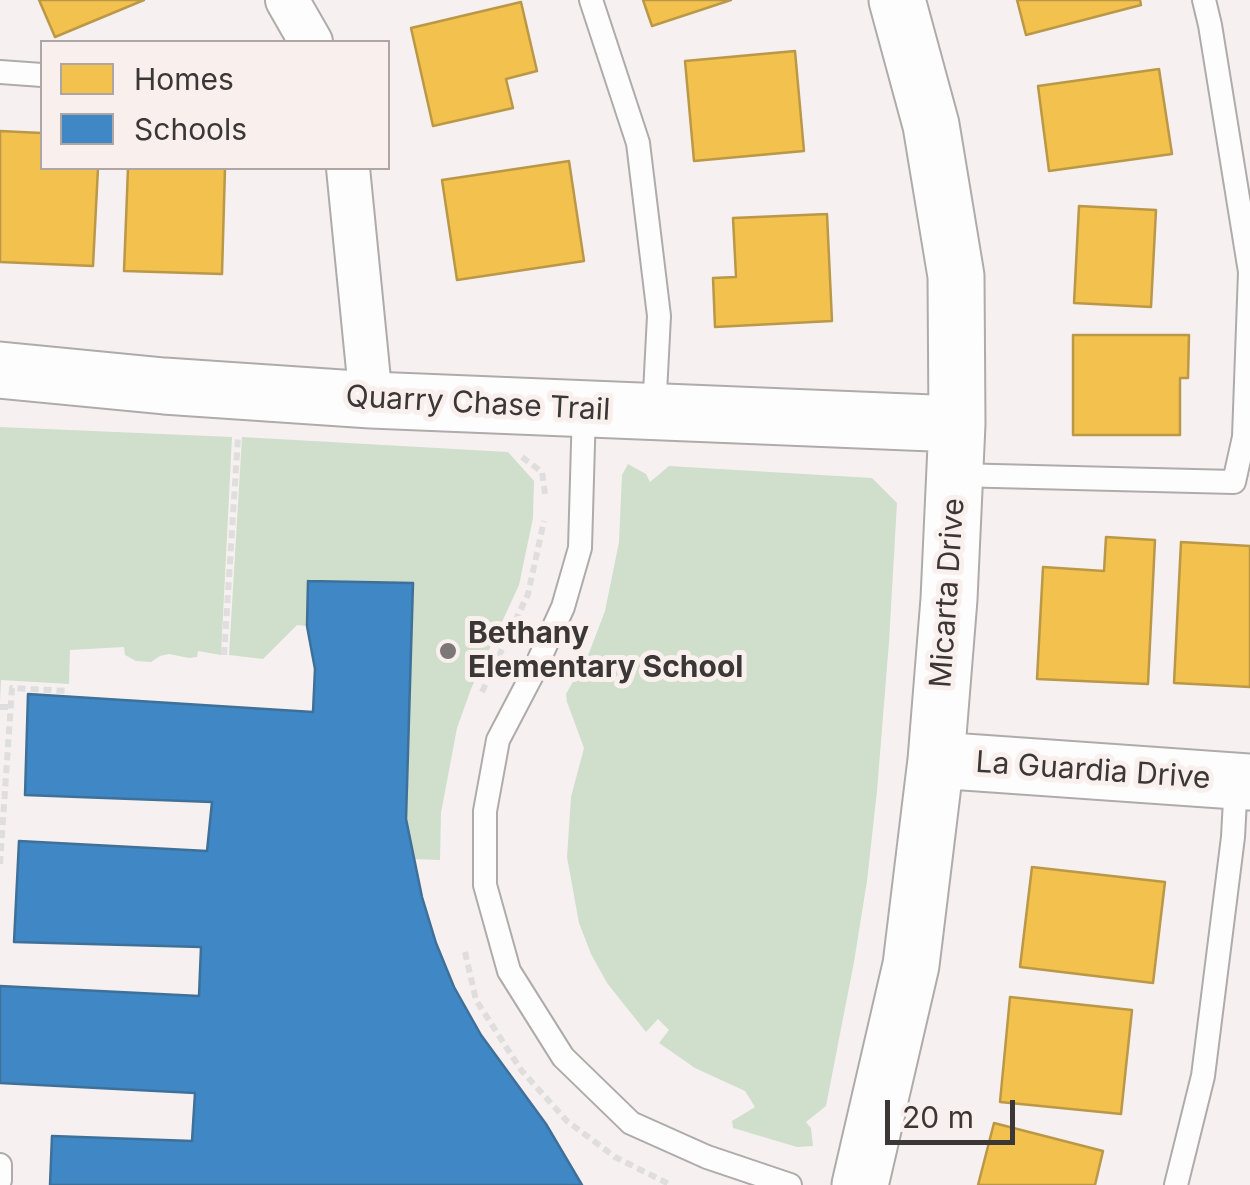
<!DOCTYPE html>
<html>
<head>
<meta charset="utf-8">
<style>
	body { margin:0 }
	#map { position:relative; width:1250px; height:1185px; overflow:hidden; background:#f6f1f0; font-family:Inter,sans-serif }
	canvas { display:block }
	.legend { position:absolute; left:40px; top:40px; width:350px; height:130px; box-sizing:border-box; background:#f9f0ed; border:2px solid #ada6a4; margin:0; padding:12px 18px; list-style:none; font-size:30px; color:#3a3736 }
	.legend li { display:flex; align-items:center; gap:20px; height:50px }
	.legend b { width:50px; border:2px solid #ada6a4 }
	.scale { position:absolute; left:885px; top:1100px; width:130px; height:45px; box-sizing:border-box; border:5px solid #3a3736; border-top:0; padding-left:12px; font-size:30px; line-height:35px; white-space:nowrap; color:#3a3736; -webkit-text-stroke:8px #f9f0ed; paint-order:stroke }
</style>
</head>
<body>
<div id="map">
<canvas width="1250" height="1185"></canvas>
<ul class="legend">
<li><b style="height:28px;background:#f2c14e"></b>Homes</li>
<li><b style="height:28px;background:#3f88c5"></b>Schools</li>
</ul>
<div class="scale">20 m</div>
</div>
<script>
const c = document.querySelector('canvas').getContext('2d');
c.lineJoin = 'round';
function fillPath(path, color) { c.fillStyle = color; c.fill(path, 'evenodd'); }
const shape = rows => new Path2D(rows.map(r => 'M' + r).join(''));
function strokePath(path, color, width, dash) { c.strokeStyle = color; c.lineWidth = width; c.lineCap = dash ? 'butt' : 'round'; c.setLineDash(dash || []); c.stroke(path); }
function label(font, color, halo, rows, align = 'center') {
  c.font = font + ' Inter,sans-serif'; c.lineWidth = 10; c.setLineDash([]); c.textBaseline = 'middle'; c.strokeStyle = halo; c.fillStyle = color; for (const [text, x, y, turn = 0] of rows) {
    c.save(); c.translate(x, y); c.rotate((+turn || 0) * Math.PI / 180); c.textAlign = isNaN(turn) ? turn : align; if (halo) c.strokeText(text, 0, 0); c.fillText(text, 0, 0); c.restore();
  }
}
fillPath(shape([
	[0,427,232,437,221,655,198,651,197,657,189,658,169,654,160,656,151,662,136,661,125,655,124,647,70,650,69,684,1,680,0,702],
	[242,437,508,452,534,481,533,518,519,585,471,689,457,728,441,813,440,860,413,859,406,819,413,583,309,581,307,626,297,625,263,659,229,655],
	[628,464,646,474,650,482,669,466,872,478,897,503,889,642,877,791,867,881,854,962,826,1106,806,1122,811,1128,813,1146,797,1147,733,1128,732,1121,755,1107,745,1091,695,1068,659,1043,669,1030,658,1019,646,1032,607,983,591,954,579,923,567,857,571,797,584,748,567,702,566,694,589,653,605,611,619,542,622,475]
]), '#d0decc');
const homes = shape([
	[39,0,144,0,55,37,39,0],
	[643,0,731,0,652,26,643,0],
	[1017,0,1140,0,1141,5,1026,35,1017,0],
	[521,2,537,71,506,79,513,108,433,126,411,28,521,2],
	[795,51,804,151,694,161,685,61,795,51],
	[1159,69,1172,154,1049,171,1038,86,1159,69],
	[0,131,42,133,42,168,98,168,93,266,0,262,0,131],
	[569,161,584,261,457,280,442,180,569,161],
	[128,168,225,168,222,274,124,271,128,168],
	[1079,206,1156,210,1151,307,1074,303,1079,206],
	[827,214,832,321,715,327,713,278,736,277,733,218,827,214],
	[1073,335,1189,335,1188,378,1180,378,1180,435,1073,435,1073,335],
	[1106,537,1155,540,1148,684,1037,679,1043,567,1104,571,1106,537],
	[1181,542,1250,546,1250,687,1174,683,1181,542],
	[1032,867,1165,882,1153,983,1020,967,1032,867],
	[1010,997,1132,1010,1121,1114,1000,1102,1010,997],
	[994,1123,1103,1151,1095,1185,978,1185,994,1123]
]);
fillPath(homes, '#f2c14e');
strokePath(homes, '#bb9847', 2.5);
const schools = shape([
	[308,581,413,583,406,819,422,897,436,943,454,987,481,1035,546,1124,582,1185,50,1185,52,1136,192,1141,195,1093,0,1083,0,986,199,996,201,947,14,942,19,841,207,851,212,802,25,795,28,694,313,712,315,669,307,626,308,581]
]);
fillPath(schools, '#3f88c5');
strokePath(schools, '#3e709a', 2.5);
const service = shape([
	[591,0,638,143,659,316,654,412],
	[0,72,42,75],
	[584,409,580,548,563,607,533,673,498,740,485,811,485,885,509,971,563,1057,631,1123,707,1157,790,1185],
	[955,475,1234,482,1244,437,1250,272,1210,25,1204,0],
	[0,1165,0,1180],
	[1176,1185,1203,1076,1233,837,1236,781]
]);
const minor = shape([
	[287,0,311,42],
	[348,168,371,400]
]);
const tertiary = shape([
	[0,370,164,386,371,400,957,424],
	[936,760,1250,782],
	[860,1185,911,965,936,760,949,599,957,424,956,276,931,125,897,0]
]);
strokePath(service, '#aeabaa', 26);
strokePath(minor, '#aeabaa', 46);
strokePath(tertiary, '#aeabaa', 59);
strokePath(shape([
	[522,457,542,472,545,494],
	[224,655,238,437],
	[482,692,528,594,544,521],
	[0,707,11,707],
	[0,864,12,688,68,691],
	[465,952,476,1000,521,1070,567,1121,615,1157,671,1185]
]), '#dfdddd', 6, [8, 5]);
strokePath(service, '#fefdfd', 22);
strokePath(minor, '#fefdfd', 42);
strokePath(tertiary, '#fefdfd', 55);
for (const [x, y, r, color] of [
	[448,651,10,"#7c7877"]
]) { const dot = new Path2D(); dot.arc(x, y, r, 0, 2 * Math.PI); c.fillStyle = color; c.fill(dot); strokePath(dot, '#f9f0ed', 4); }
label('30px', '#3a3736', '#f9f0ed', [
	["Quarry Chase Trail",478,404,3],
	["Micarta Drive",948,593,-86],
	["La Guardia Drive",1093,771,4]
]);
label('bold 30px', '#3a3736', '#f9f0ed', [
	["Bethany",468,634],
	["Elementary School",468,668]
], 'left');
</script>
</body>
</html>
